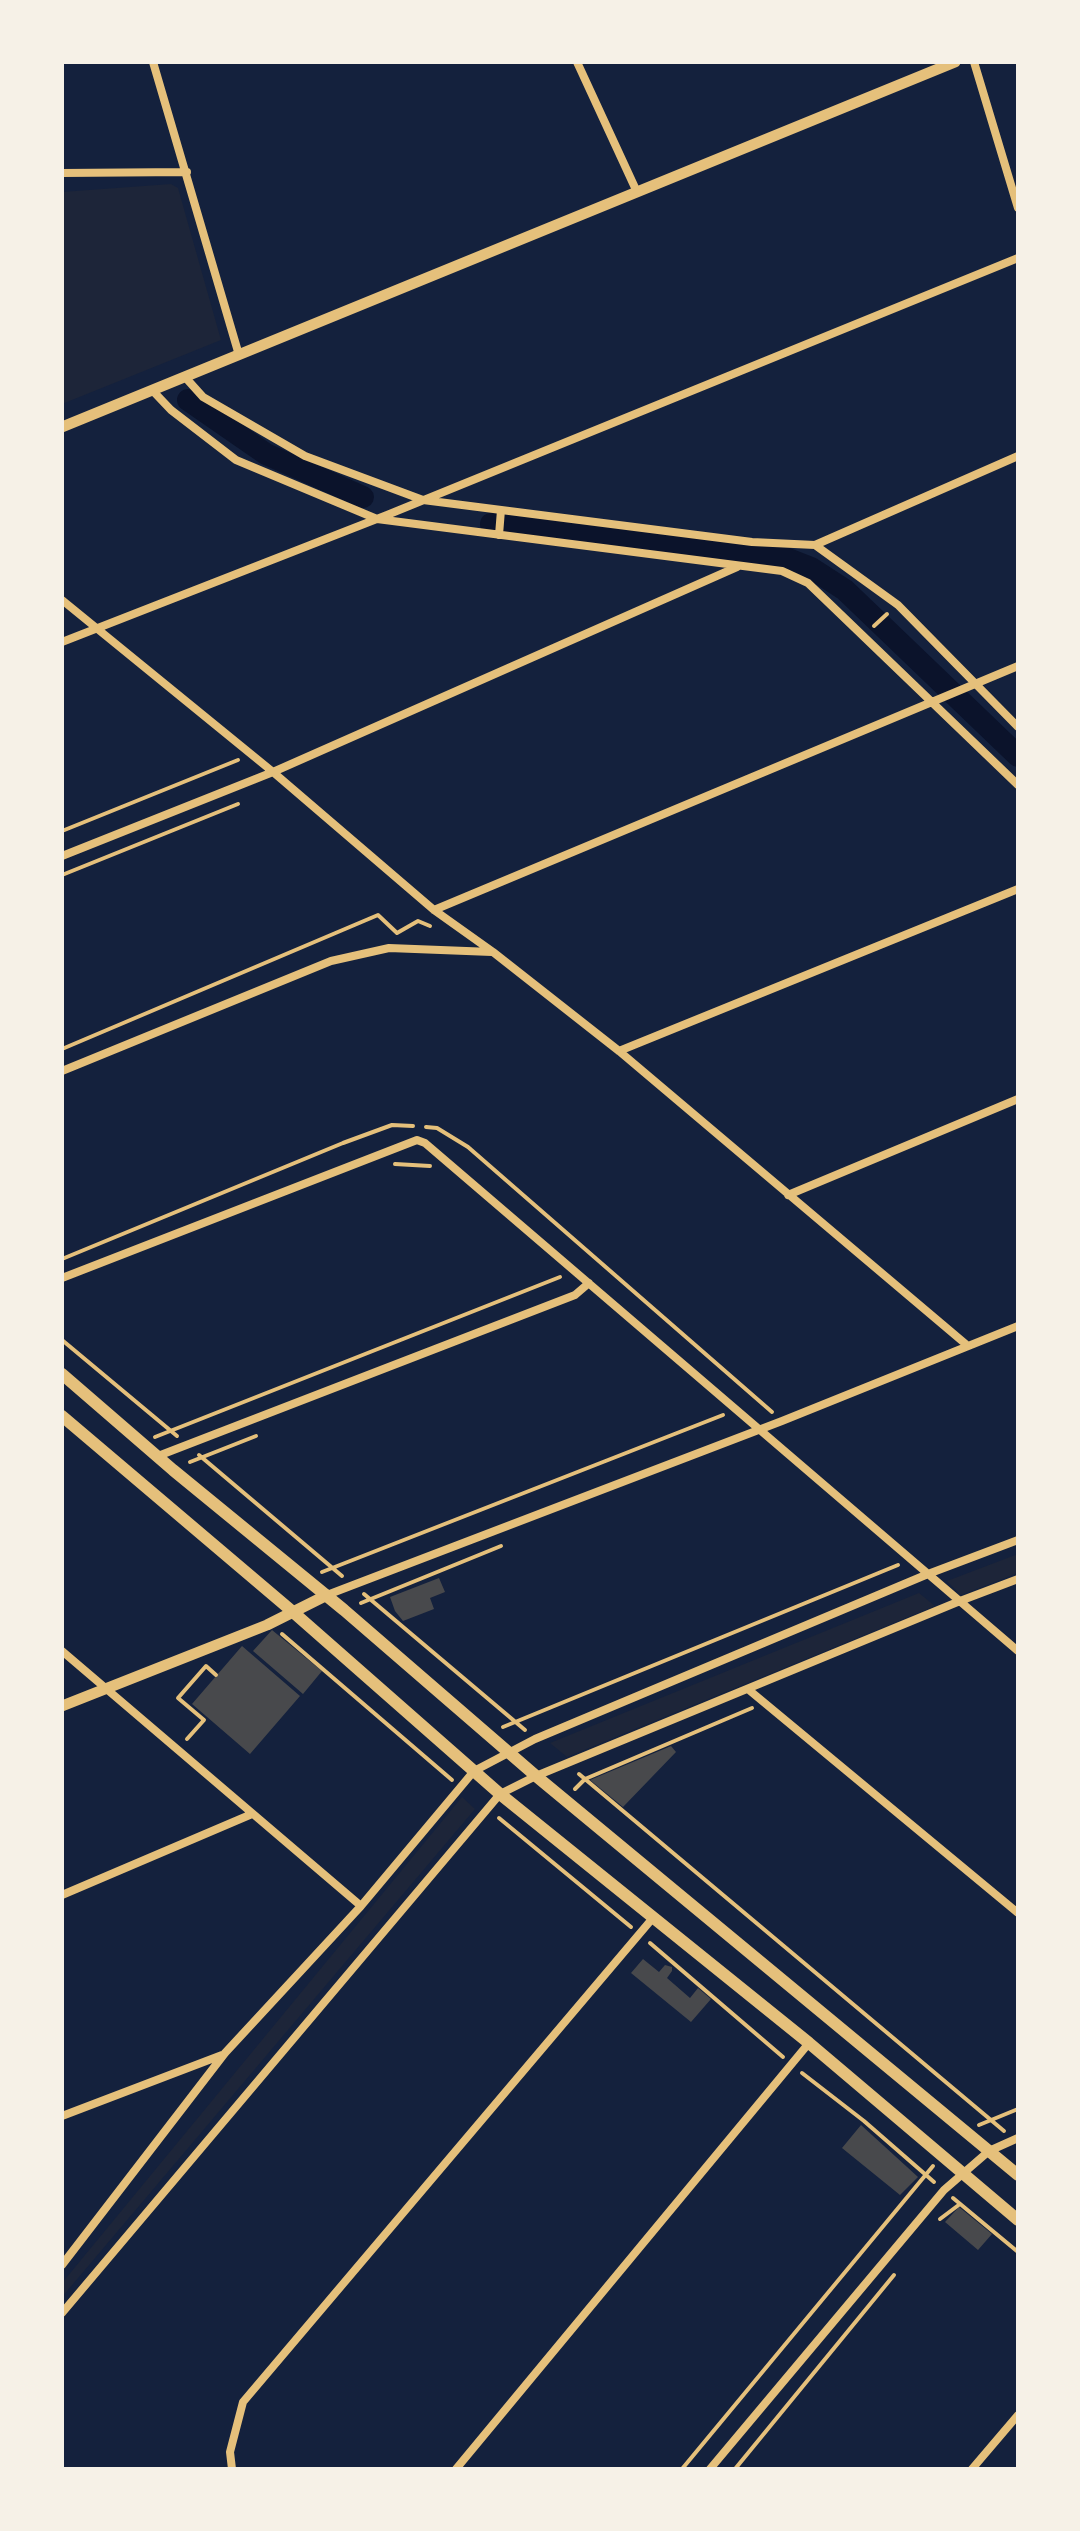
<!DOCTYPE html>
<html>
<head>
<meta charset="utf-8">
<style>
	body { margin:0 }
	#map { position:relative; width:1080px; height:2531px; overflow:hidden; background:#14213d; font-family:"Noto Serif",serif }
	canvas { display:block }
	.frame { position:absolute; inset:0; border:64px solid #f6f1e7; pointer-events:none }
</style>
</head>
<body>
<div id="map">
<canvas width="1080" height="2531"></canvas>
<div class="frame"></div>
</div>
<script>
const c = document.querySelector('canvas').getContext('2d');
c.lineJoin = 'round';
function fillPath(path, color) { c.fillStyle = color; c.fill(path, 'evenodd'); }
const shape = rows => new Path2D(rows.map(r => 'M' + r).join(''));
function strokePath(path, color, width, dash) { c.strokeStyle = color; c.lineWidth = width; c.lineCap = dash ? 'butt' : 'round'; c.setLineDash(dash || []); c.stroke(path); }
fillPath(shape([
	[171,184,178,188,221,340,62,404,62,192],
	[1018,1554,1018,1573,961,1595,947,1581],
	[919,1593,935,1606,567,1757,550,1743],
	[462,1797,475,1809,62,2297,62,2283]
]), '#1d2539');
strokePath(shape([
	[188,400,266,454,363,497],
	[491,524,788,559,811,568,845,590,1018,756]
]), '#0b132b', 22);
fillPath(shape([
	[439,1578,445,1592,430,1598,434,1609,403,1621,395,1611,390,1597],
	[272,1630,322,1671,303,1694,253,1651],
	[242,1646,300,1696,250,1754,192,1704],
	[671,1746,676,1752,623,1807,590,1780],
	[643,1959,659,1972,665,1965,672,1967,672,1971,667,1978,690,1998,698,1988,711,1999,691,2022,631,1973],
	[861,2125,918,2177,900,2195,842,2148],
	[959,2207,992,2234,978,2250,945,2222]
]), '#48494c');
strokePath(shape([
	[874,626,887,614],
	[62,831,238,760],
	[62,875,238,804],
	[62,1049,378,915,397,933,418,921,430,926],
	[426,1127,437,1128,468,1147,772,1412],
	[395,1164,430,1166],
	[62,1259,343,1143,392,1125,413,1126],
	[62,1340,177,1436],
	[155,1437,560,1277],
	[199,1455,342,1576],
	[190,1462,256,1436],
	[322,1572,723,1415],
	[364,1594,525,1730],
	[361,1603,501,1546],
	[282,1634,452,1780],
	[503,1727,898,1565],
	[187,1739,204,1720,178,1698,206,1666,216,1675],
	[579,1774,1004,2131],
	[575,1789,585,1779,752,1708],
	[499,1818,631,1927],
	[650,1943,783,2057],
	[802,2073,864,2121,934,2182],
	[979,2125,1018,2109],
	[953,2198,1018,2252],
	[940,2219,960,2204],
	[682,2469,933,2166],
	[735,2469,894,2275]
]), '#e5c07b', 4);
strokePath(shape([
	[153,62,239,355],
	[577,62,637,192],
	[974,62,1018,208],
	[62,173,187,172],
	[185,377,203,397,305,456,423,500,752,542,815,545,898,605,1018,727],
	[152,390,171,410,236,460,377,519,782,571,808,583,1018,785],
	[499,535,501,510],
	[815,545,1018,456],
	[62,600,273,772,434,910,493,952,619,1051,968,1346],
	[62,642,387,515,1018,258],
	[62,856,273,772,737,567],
	[434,910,1018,666],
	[619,1051,1018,889],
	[62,1071,331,961,389,948,492,952],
	[788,1195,1018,1099],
	[62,1278,417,1140,425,1143,1018,1651],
	[158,1456,575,1295,589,1283],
	[327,1595,782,1421,1018,1326],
	[62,1651,361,1906],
	[749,1690,1018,1913],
	[62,1895,252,1814],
	[62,2116,222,2055],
	[62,2265,225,2053,361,1906,474,1771,535,1739,928,1574,1018,1540],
	[62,2313,500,1794,536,1776,960,1601,1018,1579],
	[232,2469,230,2452,243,2402,652,1919],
	[456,2469,809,2043],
	[710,2469,944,2190,989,2151,1018,2138],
	[972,2469,1018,2415]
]), '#e5c07b', 8);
strokePath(shape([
	[62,427,955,62],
	[62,1706,267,1625,327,1595]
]), '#e5c07b', 11);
strokePath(shape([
	[62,1374,173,1470,344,1610,536,1776,1018,2175],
	[62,1416,293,1612,500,1794,809,2043,1018,2220]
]), '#e5c07b', 12);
</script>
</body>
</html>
